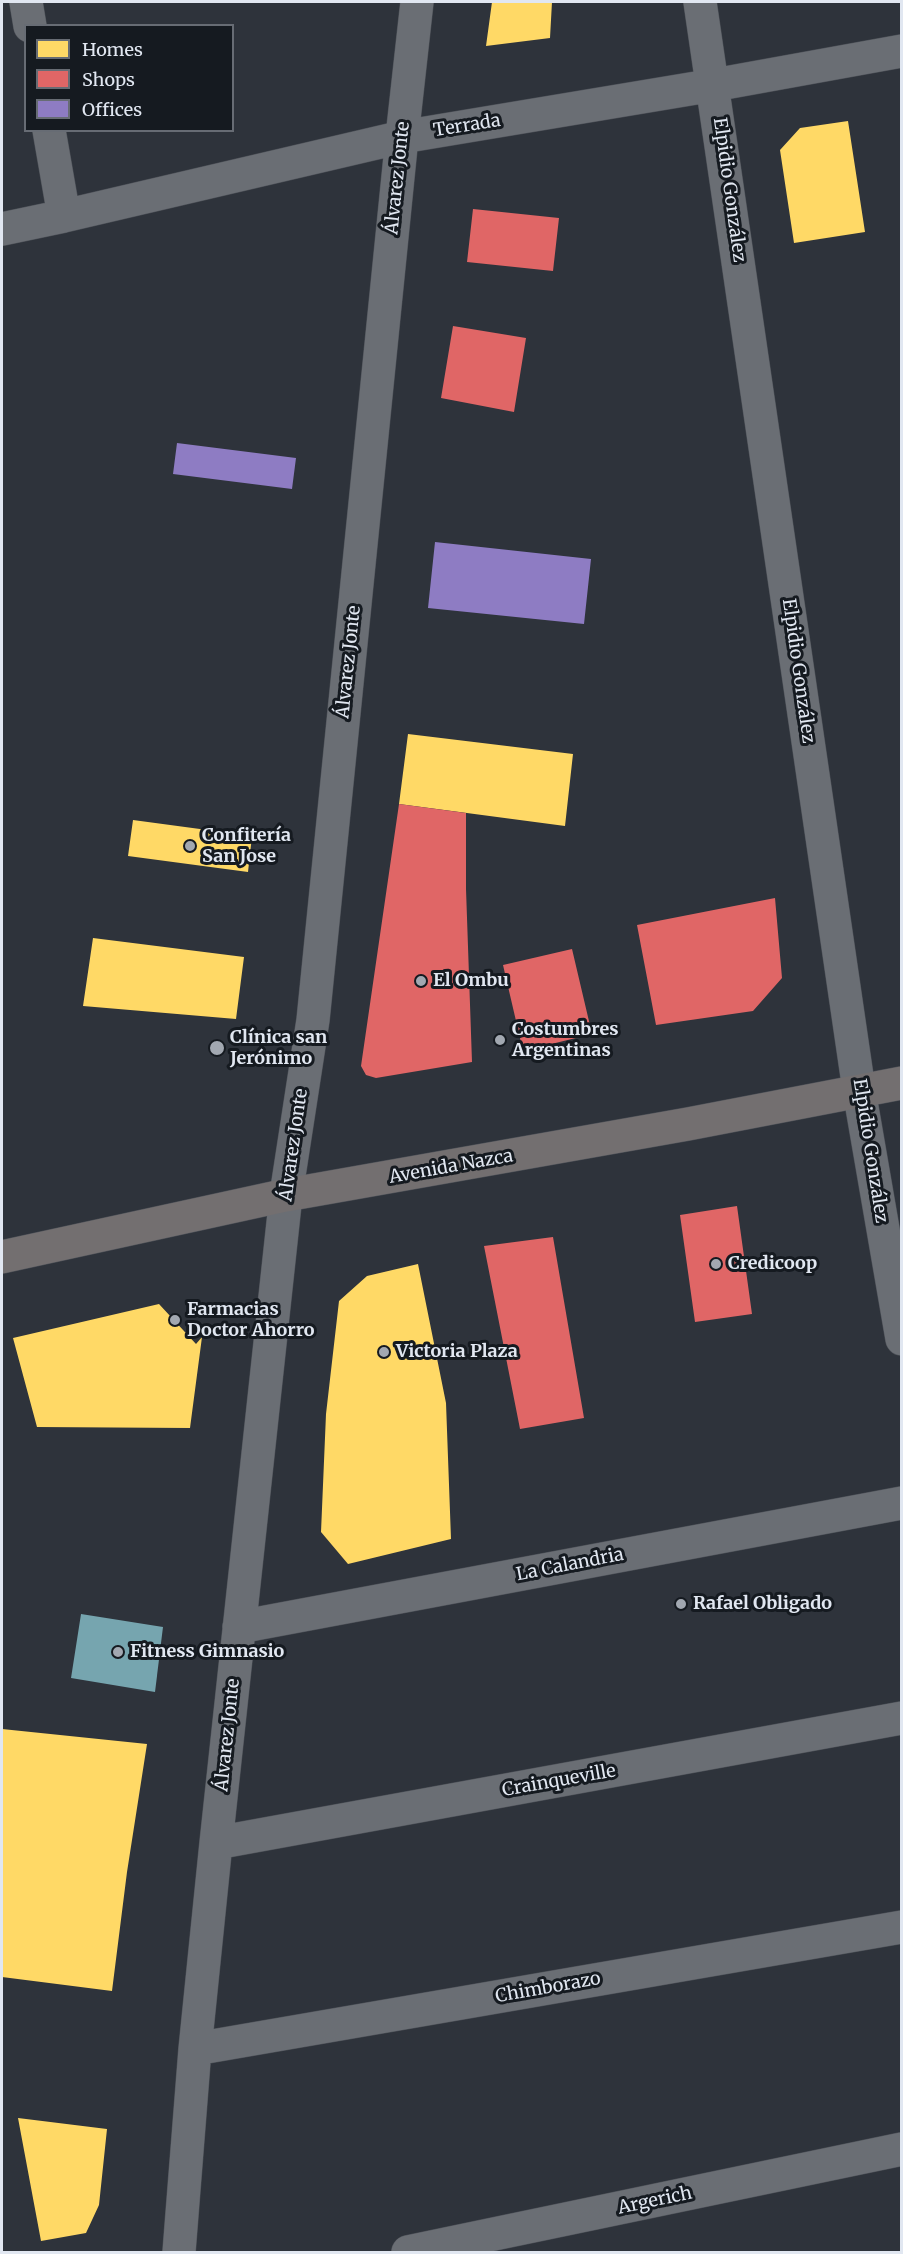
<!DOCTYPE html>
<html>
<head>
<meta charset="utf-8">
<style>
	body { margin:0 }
	#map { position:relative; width:903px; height:2254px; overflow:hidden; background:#2e333b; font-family:Merriweather,serif }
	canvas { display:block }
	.frame { position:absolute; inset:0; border:3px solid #e1e7f1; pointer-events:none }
	.legend { position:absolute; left:24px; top:24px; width:210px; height:108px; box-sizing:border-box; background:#151a20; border:2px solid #676c74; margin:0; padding:8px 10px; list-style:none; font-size:18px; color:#e1e7f1 }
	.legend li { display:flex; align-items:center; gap:12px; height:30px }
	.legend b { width:30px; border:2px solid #676c74 }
</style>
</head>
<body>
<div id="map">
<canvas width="903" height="2254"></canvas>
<div class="frame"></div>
<ul class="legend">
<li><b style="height:16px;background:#ffd966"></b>Homes</li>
<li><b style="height:16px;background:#e06666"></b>Shops</li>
<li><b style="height:16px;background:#8e7cc3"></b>Offices</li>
</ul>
</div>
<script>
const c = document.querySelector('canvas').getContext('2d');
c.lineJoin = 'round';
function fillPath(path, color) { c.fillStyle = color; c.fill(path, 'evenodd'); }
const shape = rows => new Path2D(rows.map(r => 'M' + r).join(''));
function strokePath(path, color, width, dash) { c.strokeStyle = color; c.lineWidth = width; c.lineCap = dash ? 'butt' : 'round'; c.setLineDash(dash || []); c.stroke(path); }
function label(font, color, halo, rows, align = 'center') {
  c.font = font + ' Merriweather,serif'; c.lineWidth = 6; c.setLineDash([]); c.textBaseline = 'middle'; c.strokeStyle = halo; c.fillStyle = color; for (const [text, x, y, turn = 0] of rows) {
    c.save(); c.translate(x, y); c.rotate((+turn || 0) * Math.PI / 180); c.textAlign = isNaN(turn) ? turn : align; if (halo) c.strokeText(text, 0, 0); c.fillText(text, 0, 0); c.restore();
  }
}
fillPath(shape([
	[492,2,552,2,550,38,486,46],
	[848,121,865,232,794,243,780,150,800,128],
	[408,734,573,754,565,826,399,804],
	[133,820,252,836,248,872,128,856],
	[93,938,244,957,236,1019,83,1006],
	[418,1264,446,1403,451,1539,348,1564,321,1532,326,1414,339,1301,367,1276],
	[159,1304,196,1344,202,1337,190,1428,37,1427,13,1338],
	[2,1729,147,1744,127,1872,112,1991,2,1977],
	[18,2118,107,2129,99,2205,86,2233,41,2241]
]), '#ffd966');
fillPath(shape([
	[473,209,559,218,553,271,467,262],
	[453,326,526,338,514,412,441,398],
	[399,804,466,813,466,889,472,1062,376,1078,366,1075,361,1066],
	[775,898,782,978,753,1011,656,1025,637,925],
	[572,949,592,1034,523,1051,503,965],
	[737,1206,752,1314,695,1322,680,1215],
	[553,1237,584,1418,520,1429,484,1246]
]), '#e06666');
fillPath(shape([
	[177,443,296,458,292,489,173,474],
	[435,542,591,559,584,624,428,608]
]), '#8e7cc3');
fillPath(shape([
	[81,1614,163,1627,155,1692,71,1678]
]), '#76a5af');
const minor = shape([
	[26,2,30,26],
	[700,2,859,1090,902,1339],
	[49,130,64,216],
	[2,229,64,216,402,137,714,85,902,51],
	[239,1627,902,1503],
	[216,1843,902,1718],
	[195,2049,902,1927],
	[179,2252,195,2049,216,1843,286,1195,313,1020,402,137,417,2],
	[408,2252,902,2149]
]);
const major = shape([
	[2,1257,286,1195,688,1124,902,1083]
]);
strokePath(minor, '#4c5057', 34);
strokePath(major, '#4c5057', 34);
strokePath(minor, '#6a6e74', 33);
strokePath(major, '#736f70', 33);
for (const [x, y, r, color] of [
	[190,846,6,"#a2a8b1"],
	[421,981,6,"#a2a8b1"],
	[500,1040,6,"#a2a8b1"],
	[217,1048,8,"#a2a8b1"],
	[716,1264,6,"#a2a8b1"],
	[175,1320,6,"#a2a8b1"],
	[384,1352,6,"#a2a8b1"],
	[681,1604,6,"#a2a8b1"],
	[118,1652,6,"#a2a8b1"]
]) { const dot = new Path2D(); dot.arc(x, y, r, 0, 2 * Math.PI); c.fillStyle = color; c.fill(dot); strokePath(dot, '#151a20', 2); }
label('18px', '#e1e7f1', '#151a20', [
	["Terrada",467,126,-9],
	["Álvarez Jonte",398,178,-84],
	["Elpidio González",729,190,82],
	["Álvarez Jonte",349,662,-84],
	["Elpidio González",798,671,82],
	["Álvarez Jonte",294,1145,-82],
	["Elpidio González",870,1151,81],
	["Avenida Nazca",451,1167,-10],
	["La Calandria",570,1565,-11],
	["Álvarez Jonte",228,1735,-84],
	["Crainqueville",559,1781,-10],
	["Chimborazo",548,1988,-10],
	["Argerich",655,2201,-12]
]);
label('bold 18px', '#e1e7f1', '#151a20', [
	["Confitería",202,836],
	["San Jose",202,857],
	["El Ombu",433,981],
	["Costumbres",512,1030],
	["Argentinas",512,1051],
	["Clínica san",230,1038],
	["Jerónimo",230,1059],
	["Credicoop",728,1264],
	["Farmacias",187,1310],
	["Doctor Ahorro",187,1331],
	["Victoria Plaza",396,1352],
	["Rafael Obligado",693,1604],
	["Fitness Gimnasio",130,1652]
], 'left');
</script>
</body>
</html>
